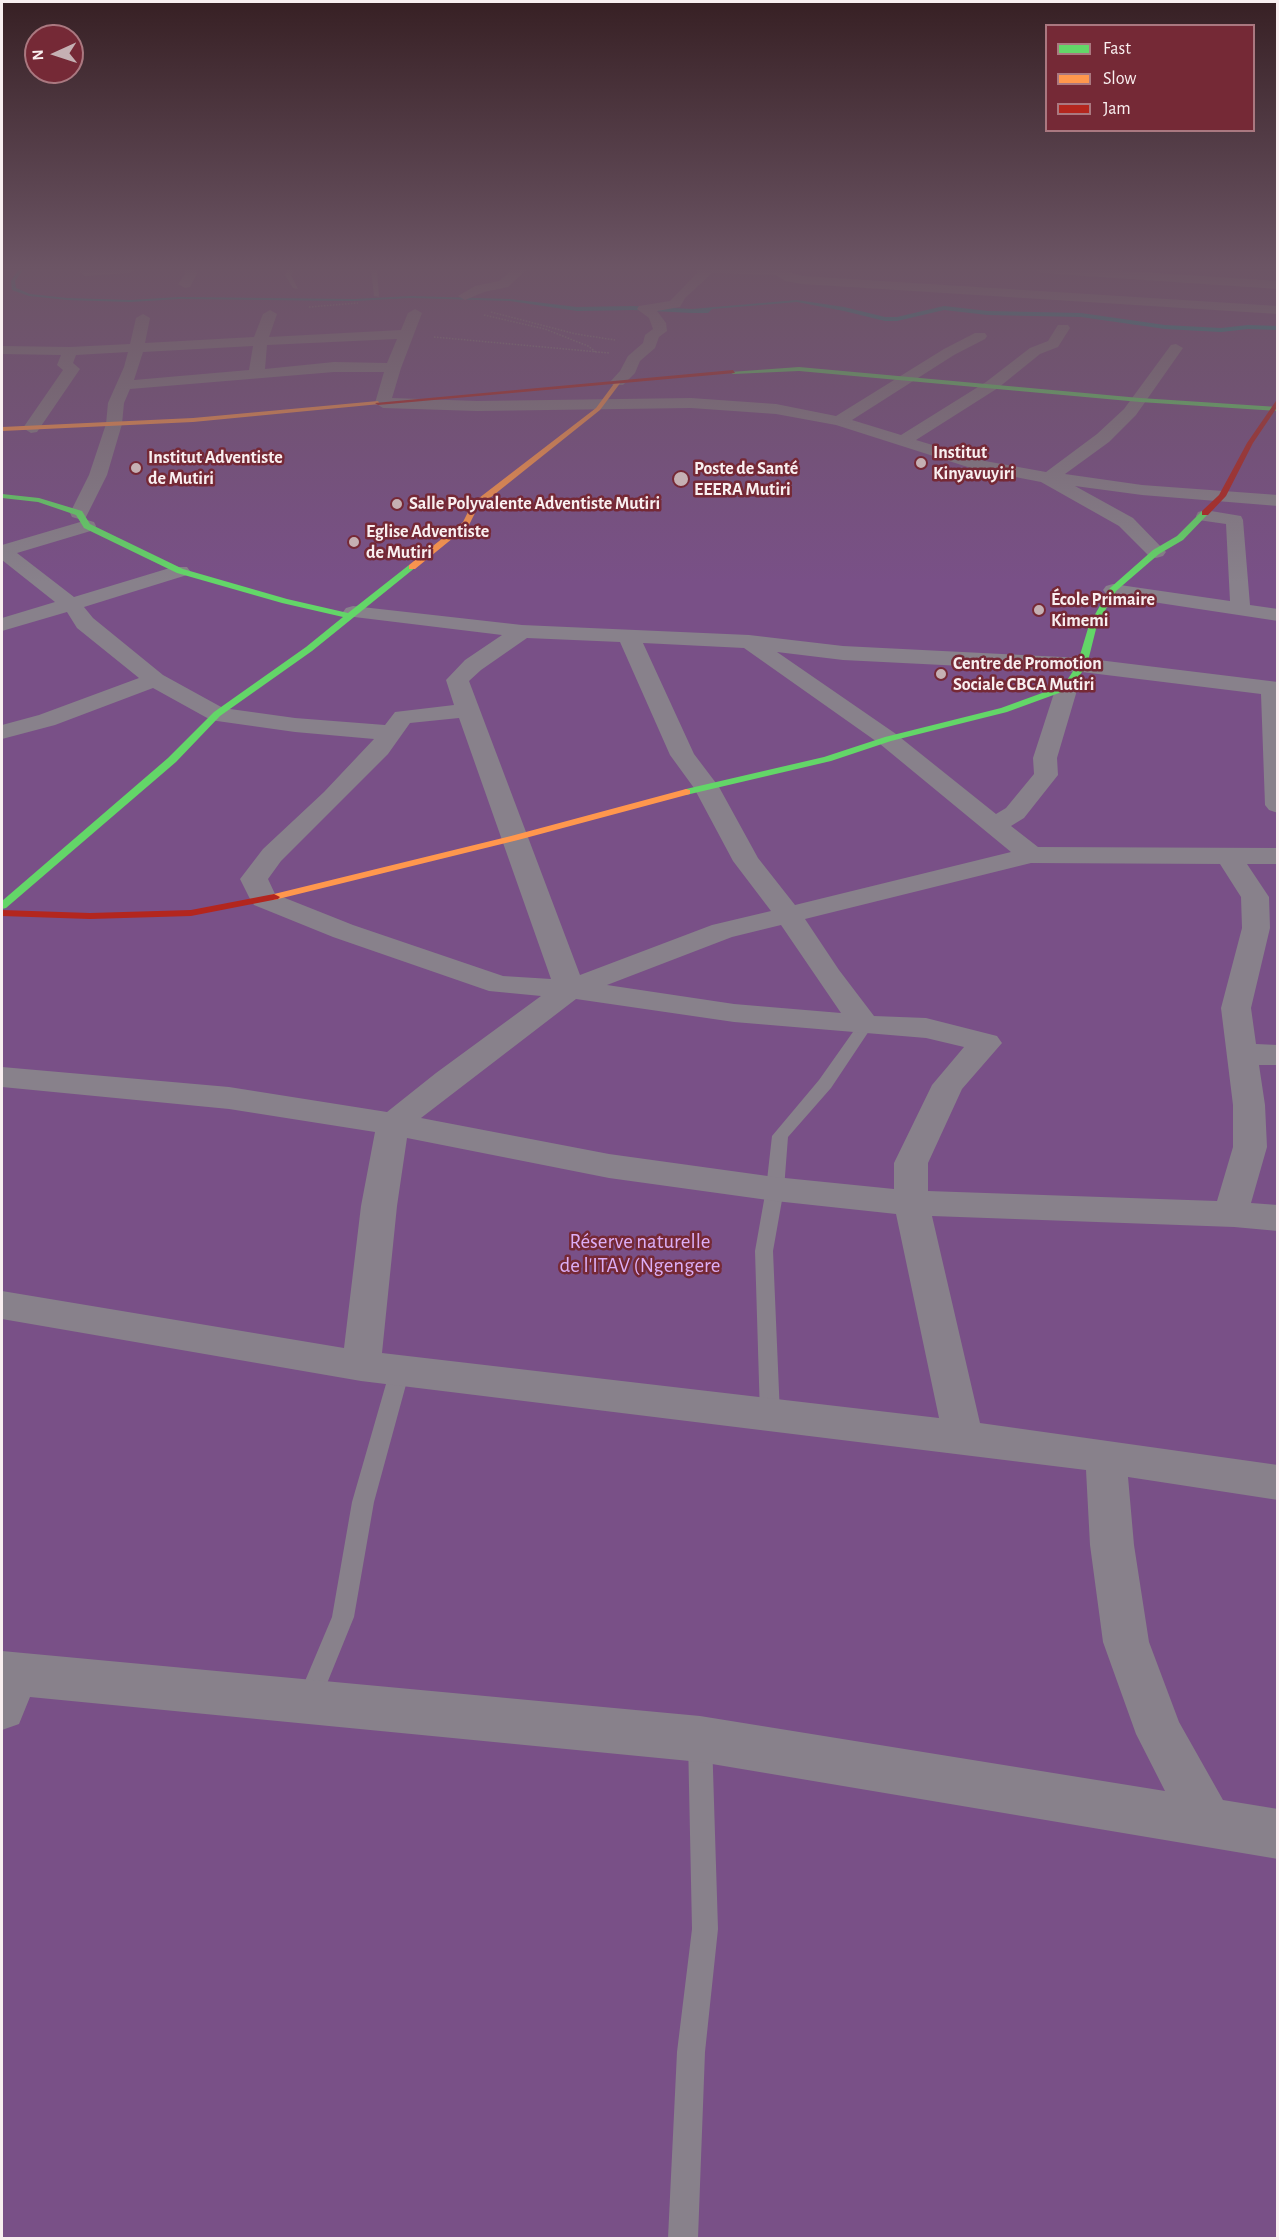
<!DOCTYPE html>
<html>
<head>
<meta charset="utf-8">
<style>
	body { margin:0 }
	#map { position:relative; width:1279px; height:2240px; overflow:hidden; background:#643a41; font-family:"Alegreya Sans",sans-serif }
	canvas { display:block }
	.frame { position:absolute; inset:0; border:3px solid #f9eff0; pointer-events:none }
	.legend { position:absolute; left:1045px; top:24px; width:210px; height:108px; box-sizing:border-box; background:#752936; border:2px solid #aa7880; margin:0; padding:8px 10px; list-style:none; font-size:18px; color:#f9eff0 }
	.legend li { display:flex; align-items:center; gap:12px; height:30px }
	.legend b { width:30px; border:2px solid #aa7880 }
	.north { position:absolute; left:24px; top:24px; width:60px; height:60px; box-sizing:border-box; background:#752936; border:2px solid #aa7880; border-radius:50%; rotate:267deg; font-size:16px; font-weight:700; line-height:24px; text-align:center; color:#f9eff0 }
	.north::after { content:''; display:block; margin:auto; width:21px; height:27px; background:#c5b0b3; clip-path:polygon(50% 0,100% 100%,50% 72%,0 100%) }
</style>
</head>
<body>
<div id="map">
<canvas width="1279" height="2240"></canvas>
<div class="frame"></div>
<ul class="legend">
<li><b style="height:8px;background:#63d668"></b>Fast</li>
<li><b style="height:8px;background:#ff974d"></b>Slow</li>
<li><b style="height:8px;background:#b3261e"></b>Jam</li>
</ul>
<div class="north">N</div>
</div>
<script>
const c = document.querySelector('canvas').getContext('2d');
c.lineJoin = 'round';
function fillPath(path, color) { c.fillStyle = color; c.fill(path, 'evenodd'); }
const shape = rows => new Path2D(rows.map(r => 'M' + r).join(''));
function strokePath(path, color, width, dash) { c.strokeStyle = color; c.lineWidth = width; c.lineCap = dash ? 'butt' : 'round'; c.setLineDash(dash || []); c.stroke(path); }
function label(font, color, halo, rows, align = 'center') {
  c.font = font + ' "Alegreya Sans",sans-serif'; c.lineWidth = 5; c.setLineDash([]); c.textBaseline = 'middle'; c.strokeStyle = halo; c.fillStyle = color; for (const [text, x, y, turn = 0] of rows) {
    c.save(); c.translate(x, y); c.rotate((+turn || 0) * Math.PI / 180); c.textAlign = isNaN(turn) ? turn : align; if (halo) c.strokeText(text, 0, 0); c.fillText(text, 0, 0); c.restore();
  }
}
fillPath(shape([
	[2,269,1277,269,1277,2238,2,2238]
]), '#795087');
fillPath(shape([
	[19,269,23,270,15,281,16,288,30,294,67,298,130,300,179,297,354,299,411,296,510,299,577,307,633,306,692,309,797,300,844,307,885,317,897,317,944,306,988,311,1081,313,1165,325,1221,328,1248,325,1278,326,1278,330,1248,329,1221,332,1165,329,1081,317,988,315,944,310,897,321,885,321,844,311,797,302,712,309,708,313,692,313,633,310,577,311,510,301,411,298,354,301,179,299,130,302,67,300,29,296,12,290,11,281,19,269]
]), '#149695');
strokePath(shape([
	[309,307,358,303],
	[491,312,576,334,615,340],
	[484,315,545,329,588,346,597,353],
	[434,337,609,353]
]), '#8c838a', 1.5, [1.5, 1.5]);
fillPath(shape([
	[285,269,294,271,291,275,298,289,293,288,285,275,287,271,285,269],
	[371,269,377,269,379,297,374,296,371,269],
	[865,1020,873,1025,831,1088,788,1137,784,1189,773,1251,780,1415,777,1421,770,1423,763,1421,760,1415,755,1251,766,1189,772,1136,819,1080,860,1022,865,1020],
	[400,1362,407,1365,410,1370,374,1502,354,1617,317,1708,309,1711,301,1708,297,1700,332,1617,352,1502,390,1370,393,1365,400,1362],
	[700,1727,708,1731,712,1739,718,1929,705,2052,698,2238,668,2238,677,2052,692,1929,688,1739,692,1731,700,1727]
]), '#88818b');
fillPath(shape([
	[82,269,136,269,130,273,85,276,79,272,82,269],
	[184,269,196,269,197,274,190,287,185,288,178,284,185,274,184,269],
	[513,269,527,269,508,287,484,292,465,300,458,296,475,286,499,281,513,269],
	[695,269,791,269,789,272,802,276,1278,306,1278,314,802,284,785,281,776,275,712,273,685,298,680,307,657,311,666,323,667,331,659,337,655,348,640,361,635,373,623,385,613,385,610,382,620,371,628,356,643,343,645,335,653,329,649,318,637,309,639,306,670,301,698,272,695,269],
	[1035,269,1096,269,1278,281,1278,289,1041,273,1035,269],
	[415,309,422,313,401,368,392,398,477,401,691,398,776,404,836,416,944,349,975,333,985,333,987,336,985,339,954,355,852,420,901,435,986,382,1030,348,1048,341,1058,325,1068,325,1070,328,1058,347,1040,354,998,388,916,440,985,461,1046,472,1097,434,1124,409,1171,345,1176,344,1183,348,1136,415,1109,442,1065,474,1142,485,1278,495,1278,506,1142,495,1075,486,1133,518,1166,552,1163,556,1156,558,1149,556,1119,526,1041,482,974,469,836,425,776,414,691,408,477,411,383,408,375,403,384,372,334,372,130,389,124,403,122,424,107,475,86,517,79,519,72,517,70,513,89,475,106,424,108,403,124,367,128,352,76,355,73,363,80,369,37,432,31,433,23,428,63,370,57,365,61,355,2,354,2,346,70,347,130,344,136,318,143,314,150,318,145,343,254,337,263,314,270,310,277,314,269,337,401,330,408,313,415,309],
	[397,339,387,363,334,362,265,369,267,345,397,339],
	[253,346,249,370,134,380,143,352,253,346],
	[1205,510,1241,516,1243,520,1250,605,1278,609,1278,621,1113,596,1106,594,1103,590,1106,586,1113,584,1230,601,1226,524,1198,520,1196,516,1198,512,1205,510],
	[87,520,94,522,96,526,94,530,17,553,74,597,173,567,187,567,190,571,187,575,84,607,93,618,163,675,223,708,295,718,385,725,395,712,454,705,446,680,465,660,502,635,346,616,343,612,346,608,353,606,522,625,749,635,843,646,1082,658,1278,682,1278,813,1269,810,1265,805,1261,694,1082,672,843,660,777,652,896,734,996,814,1006,808,1034,774,1033,758,1056,687,1059,682,1067,680,1075,682,1078,687,1057,758,1058,775,1024,818,1011,826,1038,847,1278,848,1278,864,1247,864,1269,897,1270,928,1251,1008,1256,1044,1278,1045,1278,1065,1259,1065,1265,1105,1267,1147,1251,1203,1278,1205,1278,1231,1234,1227,932,1216,980,1423,1278,1465,1278,1500,1128,1477,1134,1545,1149,1642,1179,1722,1223,1800,1278,1809,1278,1859,700,1762,30,1697,19,1724,2,1730,2,1651,700,1716,1165,1791,1136,1734,1103,1642,1090,1545,1086,1470,361,1381,2,1319,2,1291,344,1348,361,1206,375,1132,229,1109,2,1087,2,1067,229,1087,387,1112,436,1073,541,996,489,991,333,937,254,905,250,899,240,879,263,849,324,792,374,739,295,732,217,721,209,719,153,688,55,725,2,739,2,725,39,715,139,678,77,628,67,612,2,631,2,618,55,602,2,560,2,545,87,520],
	[527,638,620,642,670,755,694,788,733,861,771,911,712,925,580,975,469,681,481,670,527,638],
	[643,643,744,648,880,744,1011,852,795,905,758,858,719,787,694,754,643,643],
	[459,718,551,979,503,976,353,925,275,894,268,879,281,861,388,754,410,723,459,718],
	[1031,863,1220,864,1241,897,1242,928,1221,1008,1233,1105,1233,1147,1217,1201,928,1191,928,1163,962,1089,1002,1043,997,1036,926,1018,874,1016,839,970,805,919,1031,863],
	[781,925,841,1013,734,1004,607,985,732,937,781,925],
	[576,999,734,1022,926,1038,964,1047,932,1085,894,1163,894,1189,775,1177,609,1154,421,1118,576,999],
	[407,1138,609,1178,775,1201,896,1214,939,1418,382,1353,397,1206,407,1138]
]), '#88818b');
fillPath(shape([
	[799,367,1140,398,1278,407,1278,411,1140,402,799,371,733,374,730,372,799,367],
	[2,494,39,498,82,511,90,524,183,569,287,599,348,613,409,565,416,567,312,651,220,716,176,762,6,908,2,909,2,901,168,758,214,712,306,647,343,617,282,603,177,573,84,528,76,515,38,502,2,498,2,494],
	[1202,511,1209,513,1183,540,1159,554,1116,591,1097,625,1087,665,1070,689,1007,712,891,741,831,761,686,795,681,792,686,789,824,757,885,737,1001,708,1064,685,1077,665,1089,625,1110,588,1153,550,1177,536,1202,511]
]), '#63d668');
fillPath(shape([
	[616,381,621,382,600,410,485,502,477,509,469,525,415,569,409,569,409,565,463,522,471,506,479,498,596,408,616,381],
	[378,401,380,404,193,422,2,431,2,427,193,418,378,401],
	[686,789,690,790,690,794,518,840,274,900,268,897,270,895,511,836,686,789]
]), '#ff974d');
fillPath(shape([
	[733,370,735,373,378,405,375,403,733,370],
	[1278,398,1278,406,1253,443,1226,496,1208,515,1202,515,1202,511,1219,495,1247,443,1278,398],
	[274,894,280,897,278,899,191,916,90,919,2,916,2,910,90,913,191,910,274,894]
]), '#b3261e');
const sky = c.createLinearGradient(0, 0, 0, 582);
sky.addColorStop(0, '#372024');
sky.addColorStop(0.46, '#6c5565');
sky.addColorStop(1, '#6c556500');
c.fillStyle = sky;
c.fillRect(0, 0, 1279, 582);
for (const [x, y, r, color] of [
	[921,463,6,"#c5b0b3"],
	[136,468,6,"#c5b0b3"],
	[681,479,8,"#c5b0b3"],
	[397,504,6,"#c5b0b3"],
	[354,542,6,"#c5b0b3"],
	[1039,610,6,"#c5b0b3"],
	[941,674,6,"#c5b0b3"]
]) { const dot = new Path2D(); dot.arc(x, y, r, 0, 2 * Math.PI); c.fillStyle = color; c.fill(dot); strokePath(dot, '#752936', 2); }
label('bold 18px', '#f9eff0', '#752936', [
	["Institut",933,453],
	["Kinyavuyiri",933,474],
	["Institut Adventiste",148,458],
	["de Mutiri",148,479],
	["Poste de Santé",694,469],
	["EEERA Mutiri",694,490],
	["Salle Polyvalente Adventiste Mutiri",409,504],
	["Eglise Adventiste",366,532],
	["de Mutiri",366,553],
	["École Primaire",1051,600],
	["Kimemi",1051,621],
	["Centre de Promotion",953,664],
	["Sociale CBCA Mutiri",953,685]
], 'left');
label('21px', '#dcaef6', '#752936', [
	["Réserve naturelle",640,1242],
	["de l'ITAV (Ngengere",640,1266]
]);
</script>
</body>
</html>
